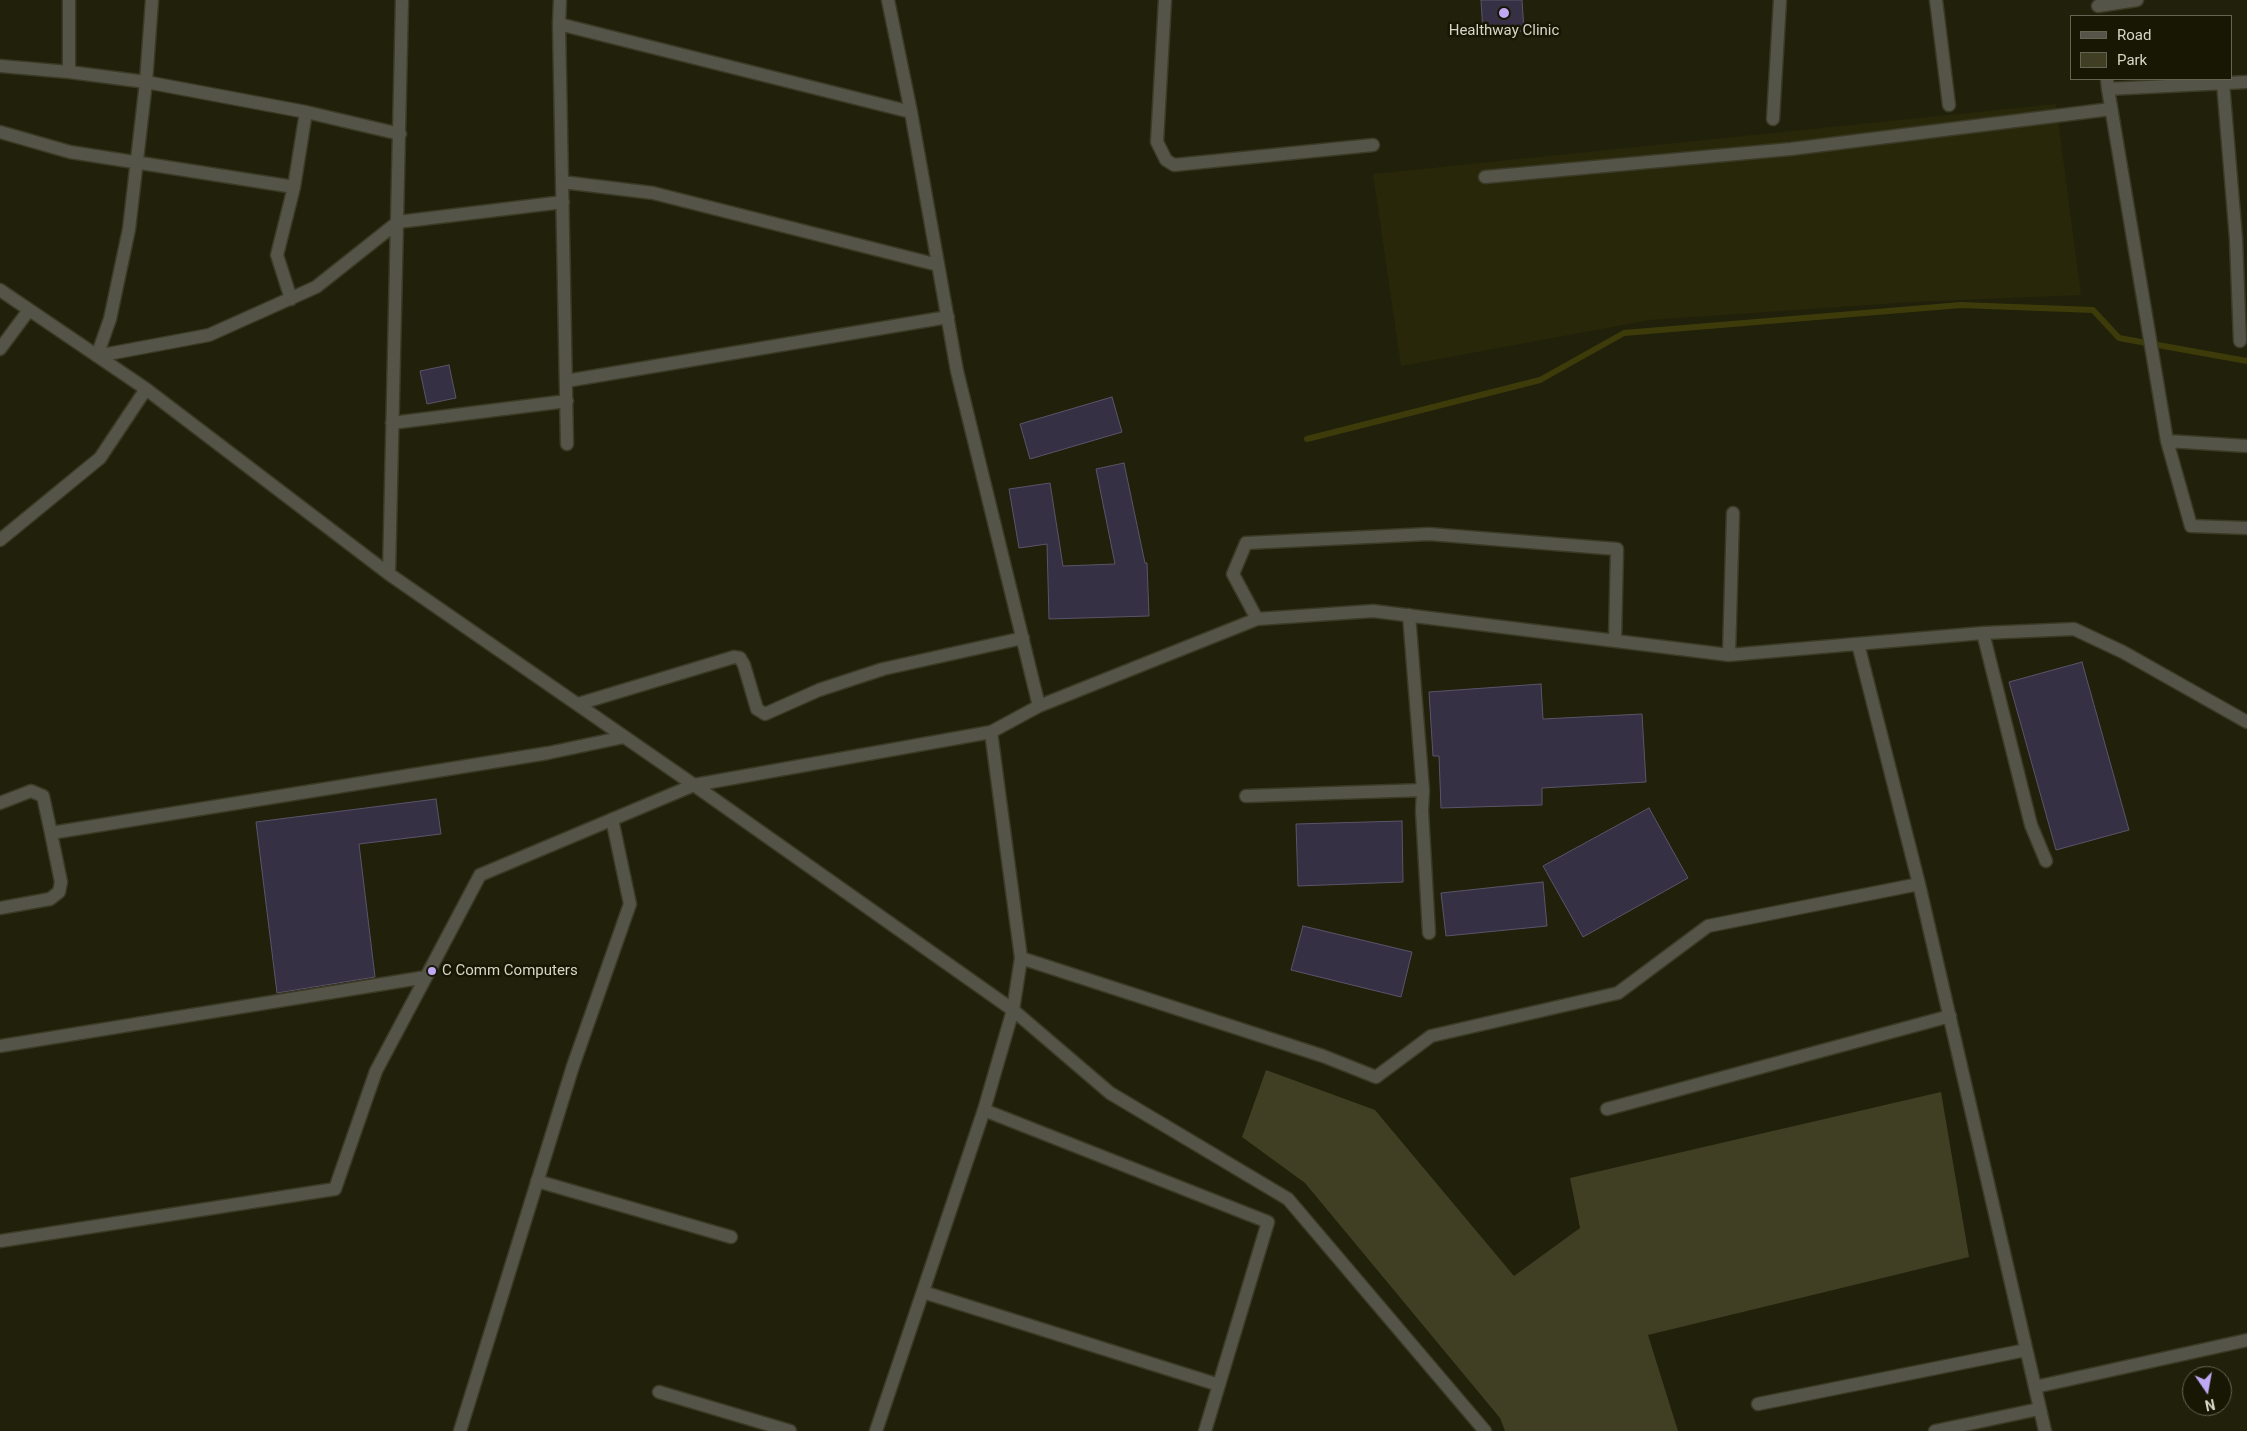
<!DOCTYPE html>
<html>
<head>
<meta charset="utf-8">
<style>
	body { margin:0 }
	#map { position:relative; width:2247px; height:1431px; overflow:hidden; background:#21200a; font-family:Roboto,sans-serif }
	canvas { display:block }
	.legend { position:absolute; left:2070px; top:15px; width:162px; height:65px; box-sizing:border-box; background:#181703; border:1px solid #646452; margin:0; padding:6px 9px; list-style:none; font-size:15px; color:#d7d7c9 }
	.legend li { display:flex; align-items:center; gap:10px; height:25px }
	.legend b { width:25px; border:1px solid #646452 }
	.north { position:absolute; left:2182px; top:1366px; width:50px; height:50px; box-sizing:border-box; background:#181703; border:1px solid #646452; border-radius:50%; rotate:168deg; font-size:14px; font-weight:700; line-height:20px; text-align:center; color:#d7d7c9 }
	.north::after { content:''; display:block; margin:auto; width:18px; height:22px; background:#bfa8f4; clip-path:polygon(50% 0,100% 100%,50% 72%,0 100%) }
</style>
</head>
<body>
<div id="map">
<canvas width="2247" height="1431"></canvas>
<ul class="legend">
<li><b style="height:6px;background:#545449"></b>Road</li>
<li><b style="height:14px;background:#403f23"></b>Park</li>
</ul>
<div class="north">N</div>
</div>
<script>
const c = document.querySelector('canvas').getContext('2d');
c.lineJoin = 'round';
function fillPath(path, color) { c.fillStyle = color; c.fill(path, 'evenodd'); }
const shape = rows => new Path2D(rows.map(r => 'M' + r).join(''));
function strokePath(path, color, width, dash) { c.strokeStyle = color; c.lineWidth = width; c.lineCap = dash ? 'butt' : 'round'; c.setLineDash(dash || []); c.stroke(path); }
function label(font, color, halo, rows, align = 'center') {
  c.font = font + ' Roboto,sans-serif'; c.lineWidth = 5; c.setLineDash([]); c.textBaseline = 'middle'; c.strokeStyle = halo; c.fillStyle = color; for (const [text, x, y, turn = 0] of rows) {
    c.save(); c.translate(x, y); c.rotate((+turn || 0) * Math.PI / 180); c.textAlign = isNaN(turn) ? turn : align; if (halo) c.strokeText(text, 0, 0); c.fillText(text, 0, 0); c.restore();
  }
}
fillPath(shape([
	[2056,104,2081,295,1912,302,1650,320,1401,366,1373,174]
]), '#292709');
fillPath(shape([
	[1266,1070,1375,1110,1514,1276,1580,1228,1570,1178,1941,1092,1969,1257,1648,1335,1678,1431,1505,1431,1500,1418,1305,1183,1242,1137]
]), '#403f23');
strokePath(shape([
	[1307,439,1540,380,1624,333,1961,305,2093,310,2119,338,2247,361]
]), '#3d3b0a', 6);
const building = shape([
	[1481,0,1522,0,1524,31,1483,33,1481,0],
	[449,365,456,398,427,404,420,371,449,365],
	[1112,397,1122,432,1030,459,1020,424,1112,397],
	[1124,463,1145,563,1147,563,1149,616,1049,619,1047,544,1019,548,1009,489,1050,483,1063,566,1115,564,1096,469,1124,463],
	[2082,662,2129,830,2056,850,2009,682,2082,662],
	[1541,684,1543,719,1642,714,1646,782,1542,788,1542,805,1441,808,1439,756,1433,756,1429,692,1541,684],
	[436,799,441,834,359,844,375,977,277,993,256,822,436,799],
	[1649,808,1688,878,1583,937,1543,866,1649,808],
	[1402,821,1403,882,1298,886,1296,824,1402,821],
	[1543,882,1547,926,1446,936,1441,893,1543,882],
	[1303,926,1412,952,1401,997,1291,970,1303,926]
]);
fillPath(building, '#363044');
strokePath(building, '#5a546a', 1);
const minor = shape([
	[152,0,146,82,129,229,110,319,97,356,209,335,316,287,398,222,563,202],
	[560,0,559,24,911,112,957,371,1039,706],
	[888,0,911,112],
	[1165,0,1157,142,1166,160,1174,165,1373,145],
	[1936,0,1949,105],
	[2098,6,2137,0],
	[559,24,567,444],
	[0,66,69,72,146,82,306,112,400,134],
	[69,72,69,0],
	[2107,79,2108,89,2247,82],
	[2223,83,2236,239,2240,341],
	[2108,89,2167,441,2191,526,2247,528],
	[1773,119,1780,0],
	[0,132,70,152,294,187],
	[1485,177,1791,149,2111,109],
	[562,182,653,193,938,265],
	[0,290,146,389,389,574,694,785,991,732,1039,706,1257,619,1373,611,1729,655,1983,633,2074,629,2123,652,2247,722],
	[291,299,277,255,294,187,306,112],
	[0,349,29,310],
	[566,381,948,317],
	[392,423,567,401],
	[2167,441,2247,446],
	[0,540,100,458,146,389],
	[389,574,402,0],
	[1409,615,1423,790,1422,811,1429,933],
	[1257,619,1233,574,1246,543,1429,534,1617,549,1615,641],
	[1983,633,2031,825,2046,861],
	[1858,644,1919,884],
	[1729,655,1733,513],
	[578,704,734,657,740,658,744,665,757,709,765,714,819,690,883,669,1023,638],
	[1246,796,1423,790],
	[0,803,31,791,43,796,51,833,548,753,624,737],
	[0,908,50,899,59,892,61,882,51,833],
	[1021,958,1323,1056,1376,1077,1431,1036,1618,993,1708,926,1919,884,2035,1387,2247,1340],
	[0,1046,426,977,480,875,694,785,1013,1010,1110,1093,1288,1199,1485,1431],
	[1607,1109,1950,1016],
	[984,1110,1268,1222,1205,1431],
	[537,1181,731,1237],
	[0,1241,335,1189,376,1071,426,977],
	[923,1292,1219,1385],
	[2035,1387,2045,1431],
	[659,1392,790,1431],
	[1758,1404,2026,1350],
	[460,1431,573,1066,630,904,612,819],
	[876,1431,984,1110,1013,1010,1021,958,991,732],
	[1935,1431,2039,1409]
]);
strokePath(minor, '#3a3a25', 15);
strokePath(minor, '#545449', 12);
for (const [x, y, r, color] of [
	[1504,13,6,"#bfa8f4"],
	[432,971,5,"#bfa8f4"]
]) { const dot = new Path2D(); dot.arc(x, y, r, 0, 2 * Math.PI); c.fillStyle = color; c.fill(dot); strokePath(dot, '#181703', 2); }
label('15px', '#d7d7c9', '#181703', [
	["Healthway Clinic",1504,31],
	["C Comm Computers",442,971,"left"]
]);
</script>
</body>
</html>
